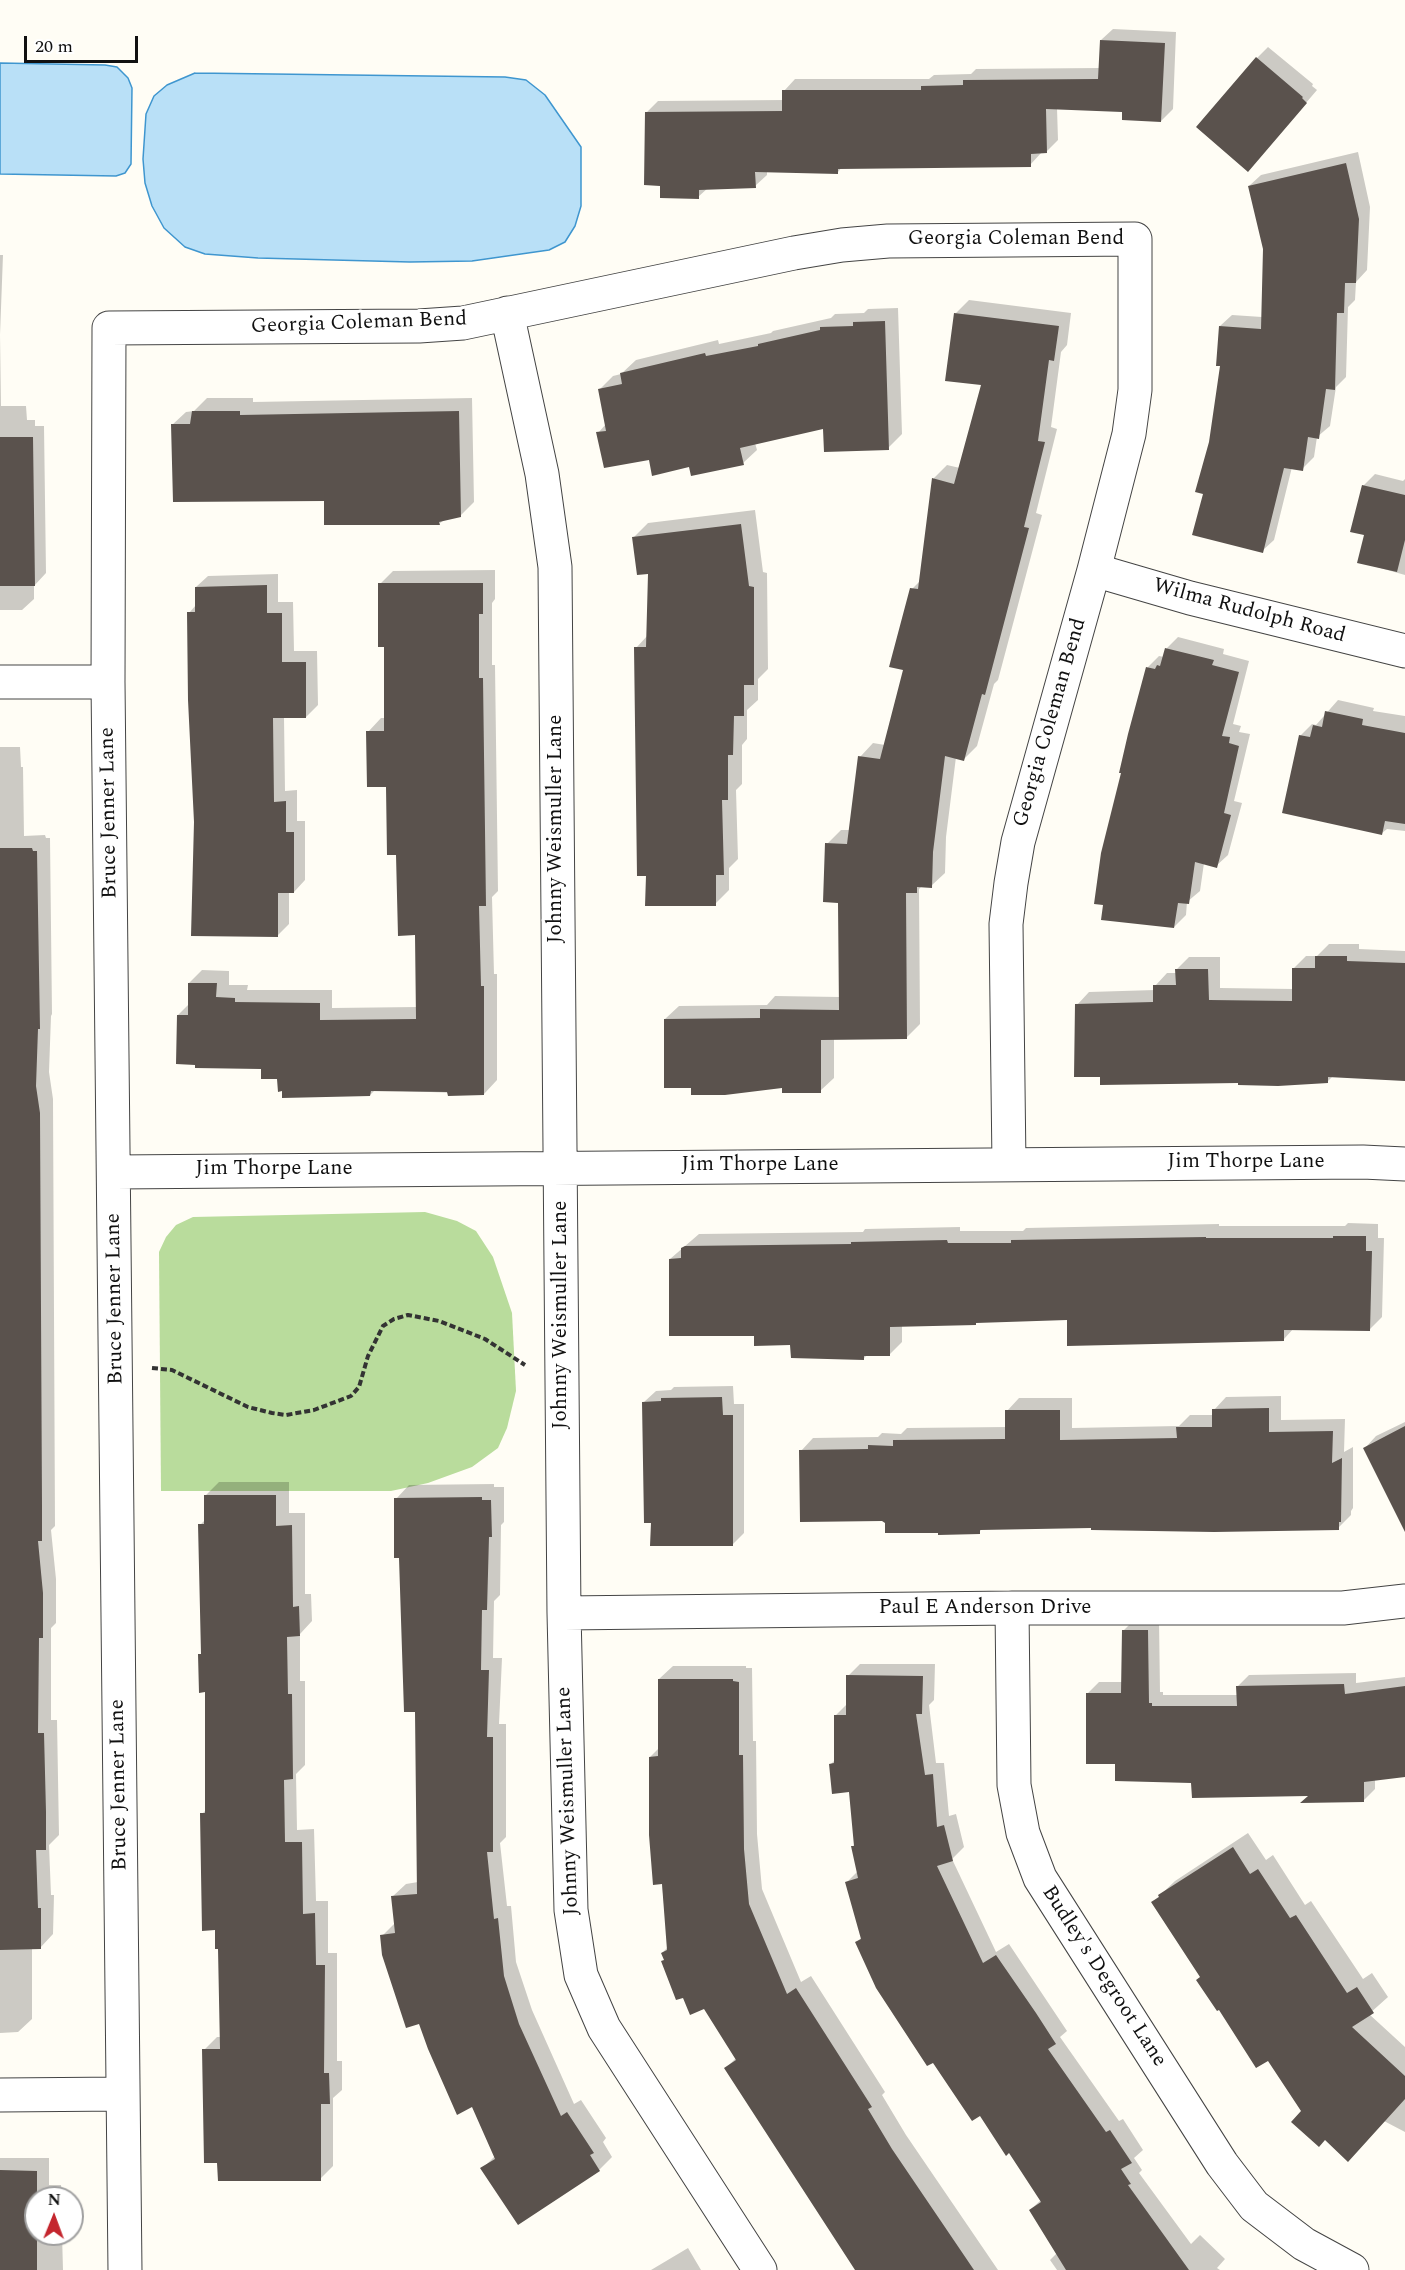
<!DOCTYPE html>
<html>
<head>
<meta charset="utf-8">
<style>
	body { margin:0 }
	#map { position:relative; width:1405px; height:2270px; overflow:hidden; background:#fffdf5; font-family:Spectral,serif }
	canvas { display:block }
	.north { position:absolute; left:24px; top:2186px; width:60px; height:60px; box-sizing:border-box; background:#fff; border:2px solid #a0a0a0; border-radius:50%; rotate:1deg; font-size:16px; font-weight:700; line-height:24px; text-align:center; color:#111 }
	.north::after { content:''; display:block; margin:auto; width:21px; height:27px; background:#c4262e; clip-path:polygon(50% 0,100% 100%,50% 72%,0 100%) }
	.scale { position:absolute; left:24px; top:36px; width:114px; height:27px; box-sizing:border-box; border:3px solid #111; border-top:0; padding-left:8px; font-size:18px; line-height:21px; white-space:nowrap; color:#111; -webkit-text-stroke:4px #fff; paint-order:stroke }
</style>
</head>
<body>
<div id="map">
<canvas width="1405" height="2270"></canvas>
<div class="north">N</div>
<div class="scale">20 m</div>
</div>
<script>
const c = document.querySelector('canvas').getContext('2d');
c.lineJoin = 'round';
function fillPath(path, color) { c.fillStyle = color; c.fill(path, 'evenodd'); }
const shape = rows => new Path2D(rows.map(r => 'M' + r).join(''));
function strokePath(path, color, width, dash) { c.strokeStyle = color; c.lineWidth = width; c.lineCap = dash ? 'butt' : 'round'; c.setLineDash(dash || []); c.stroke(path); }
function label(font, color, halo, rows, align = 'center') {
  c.font = font + ' Spectral,serif'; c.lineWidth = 6; c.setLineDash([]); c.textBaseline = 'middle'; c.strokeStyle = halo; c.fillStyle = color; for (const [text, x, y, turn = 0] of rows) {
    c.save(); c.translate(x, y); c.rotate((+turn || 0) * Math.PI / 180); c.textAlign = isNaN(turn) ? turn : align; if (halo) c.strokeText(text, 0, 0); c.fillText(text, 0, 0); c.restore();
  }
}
fillPath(shape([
	[425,1212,457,1221,476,1231,493,1257,512,1313,516,1391,507,1428,498,1448,472,1467,428,1483,391,1491,161,1491,159,1252,166,1237,176,1225,193,1217]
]), '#b9dc9c');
const water = shape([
	[0,63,105,65,117,67,128,78,132,88,131,164,125,173,116,176,0,174,0,63],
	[195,73,505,77,526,80,545,95,581,147,581,206,575,226,565,242,549,250,472,261,410,262,258,258,205,254,185,247,164,228,152,206,145,183,143,159,146,114,154,96,167,85,195,73]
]);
fillPath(water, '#b9e0f7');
strokePath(water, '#3f96cf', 1.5);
fillPath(shape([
	[1113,29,1176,32,1173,109,1161,121,1124,110,1057,108,1058,140,1046,152,1042,152,1030,165,842,167,838,172,767,171,767,175,755,186,708,188,698,197,662,184,646,113,658,101,784,100,784,91,795,79,929,79,934,75,971,74,976,69,1100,68,1101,40],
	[1268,47,1313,84,1312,86,1317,90,1259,158,1257,58],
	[1358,152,1370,207,1367,270,1356,282,1355,300,1348,307,1346,377,1336,387,1330,426,1317,437,1314,457,1302,469,1292,467,1274,540,1262,551,1205,493,1210,442,1222,365,1220,326,1232,315,1262,317,1264,249,1249,186,1261,175],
	[0,255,3,255,0,335,1,406,26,406,27,420,35,420,35,426,44,426,46,573,34,586,34,599,22,610,0,610],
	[969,300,1071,313,1067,345,1061,352,1051,427,1057,429,1036,513,1042,515,998,680,994,684,977,746,964,759,956,757,946,837,945,873,931,886,922,886,919,889,920,1024,907,1037,834,1038,834,1078,820,1091,784,1086,693,1086,665,1019,679,1006,767,1005,775,996,840,997,839,901,827,844,841,830,850,830,860,757,873,743,885,745,905,669,912,589,921,580,934,478,947,465,960,468,982,384,955,314],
	[898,308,902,434,888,448,824,427,755,443,757,450,743,463,690,466,650,459,598,433,606,424,599,390,613,376,621,374,636,360,718,340,719,344,771,333,773,331,831,318,835,314,864,313,868,309],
	[207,398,253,398,253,402,472,398,474,502,460,516,444,520,439,524,325,499,172,425,186,412,194,411],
	[1375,474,1403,481,1405,479,1405,575,1359,562,1366,534,1363,486],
	[755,510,763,572,767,573,768,669,758,679,758,700,747,710,747,739,742,745,742,784,736,790,738,859,729,868,729,890,715,904,647,875,636,648,648,635,649,572,634,537,648,523],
	[495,570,495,599,492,603,492,665,495,665,498,891,492,897,494,974,497,974,497,1080,484,1094,375,1090,370,1095,263,1068,178,1015,189,1004,189,983,202,970,229,971,229,985,248,985,247,990,332,990,332,1008,417,1007,417,934,397,854,388,785,368,732,381,718,386,718,385,645,380,584,393,571],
	[278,574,278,602,293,602,294,651,317,651,318,705,306,717,284,717,285,791,297,790,297,821,305,821,305,880,294,892,289,892,289,924,277,936,195,822,189,613,196,605,196,587,208,576],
	[1178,637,1224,649,1223,654,1249,661,1233,724,1241,726,1239,732,1250,734,1234,801,1242,803,1228,855,1216,866,1204,863,1200,891,1187,902,1186,915,1174,927,1148,667,1159,656,1164,657,1167,648],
	[1338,700,1374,708,1373,711,1405,716,1405,831,1387,829,1382,833,1300,736,1312,724,1316,725],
	[0,747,20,747,21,767,23,767,24,836,45,835,46,838,50,838,52,1014,51,1016,49,1072,53,1099,55,1526,51,1530,56,1579,56,1623,51,1628,51,1720,57,1720,59,1835,49,1845,51,1895,54,1895,53,1934,40,1948,32,1948,32,2019,18,2032,0,2033],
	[1329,944,1359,944,1359,949,1405,951,1405,1080,1333,1076,1327,1082,1239,1081,1102,1076,1077,1005,1089,992,1155,990,1155,986,1167,973,1177,973,1177,969,1189,957,1220,957,1220,988,1294,989,1293,969,1306,956,1317,956],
	[1348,1223,1378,1224,1378,1238,1384,1238,1382,1317,1369,1330,1294,1328,1284,1339,1068,1319,902,1325,902,1342,889,1355,867,1355,864,1358,755,1334,670,1259,699,1234,863,1232,865,1229,960,1227,960,1231,1023,1231,1026,1228,1219,1224,1219,1226,1345,1226],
	[733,1386,734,1404,744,1404,744,1533,732,1545,644,1402,656,1391,671,1390,674,1387],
	[1281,1396,1281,1420,1345,1419,1344,1452,1353,1447,1353,1508,1351,1511,1351,1515,1338,1528,1092,1527,983,1528,979,1532,887,1522,801,1451,813,1438,878,1437,882,1433,901,1434,907,1428,1007,1427,1007,1411,1019,1398,1072,1398,1072,1428,1179,1426,1190,1415,1214,1415,1214,1410,1226,1397],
	[1405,1422,1405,1528,1365,1448,1376,1436],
	[219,1482,289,1482,289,1513,305,1513,305,1594,311,1594,312,1621,300,1634,300,1681,305,1681,305,1765,296,1774,297,1830,314,1829,316,1901,328,1901,328,1953,337,1953,337,2061,342,2061,342,2090,333,2098,333,2166,320,2179,204,2050,217,2037,221,2037,220,1947,202,1814,207,1809,206,1691,200,1655,202,1653,200,1525,206,1519,206,1495],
	[494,1484,494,1487,504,1487,504,1522,501,1525,500,1595,494,1601,493,1658,502,1658,499,1724,506,1724,506,1837,500,1843,507,1906,511,1906,516,1962,532,2010,574,2104,581,2100,606,2138,603,2142,612,2157,599,2170,482,2169,496,2155,473,2105,420,2022,382,1936,395,1923,392,1897,406,1884,418,1882,416,1710,396,1499,409,1485],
	[1135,1619,1159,1619,1160,1692,1163,1692,1163,1695,1238,1695,1238,1686,1249,1675,1356,1673,1356,1683,1405,1677,1405,1775,1375,1779,1375,1789,1364,1800,1193,1781,1116,1763,1087,1694,1099,1682,1122,1682,1123,1631],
	[860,1664,935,1664,934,1700,929,1705,936,1763,944,1763,949,1816,956,1814,964,1847,952,1859,996,1952,1009,1944,1067,2031,1060,2037,1119,2121,1123,2119,1143,2150,1134,2158,1142,2170,1139,2173,1191,2244,1200,2235,1225,2259,1217,2268,1220,2270,1057,2270,1050,2260,1057,2253,1030,2210,1041,2200,1010,2151,857,1942,862,1937,847,1882,858,1871,852,1847,855,1844,851,1791,831,1764,836,1759,836,1715,847,1704,848,1676],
	[673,1666,746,1666,746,1668,752,1668,753,1741,756,1741,757,1834,762,1889,801,1982,811,1976,885,2092,882,2095,906,2135,998,2270,857,2270,726,2068,737,2057,704,2007,665,1959,662,1953,668,1947,650,1757,659,1748,659,1679],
	[1248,1833,1266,1860,1273,1855,1305,1905,1311,1901,1363,1979,1372,1973,1388,1997,1369,2014,1405,2047,1405,2132,1384,2121,1303,2111,1268,2059,1201,1977,1153,1902,1175,1881],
	[0,2158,49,2158,49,2185,61,2185,62,2198,36,2198,36,2234,62,2234,63,2270,0,2270],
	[688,2248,701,2270,651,2270]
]), '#0003');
fillPath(shape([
	[1100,40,1165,43,1161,122,1122,120,1122,112,1046,109,1047,153,1031,154,1031,167,838,169,838,174,755,172,756,188,699,190,699,199,660,198,660,186,644,185,645,112,782,111,782,90,921,90,921,86,963,85,963,80,1098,79],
	[1256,57,1303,97,1302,98,1307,103,1248,172,1196,127],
	[1346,163,1359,219,1356,283,1345,283,1344,313,1337,313,1335,390,1326,389,1319,439,1308,437,1303,471,1284,468,1263,553,1192,535,1203,494,1195,492,1209,442,1220,366,1216,366,1219,326,1261,329,1263,249,1248,186],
	[954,313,1059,326,1054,361,1049,360,1038,441,1045,442,1024,527,1029,528,985,695,982,694,964,761,945,756,933,852,932,888,917,887,917,893,906,893,907,1039,821,1040,821,1093,782,1093,782,1088,725,1095,691,1095,691,1088,664,1088,664,1019,760,1018,760,1009,839,1010,838,903,823,902,825,843,847,844,858,756,880,759,903,670,889,667,910,588,918,589,932,478,954,484,981,385,945,381],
	[885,321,889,450,824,452,823,429,740,448,744,465,691,476,689,467,652,476,649,460,604,468,596,432,606,431,598,389,622,384,620,373,705,353,706,356,758,346,758,344,820,330,820,327,853,326,853,322],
	[192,411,240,411,240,415,459,411,461,517,439,522,440,525,324,525,324,501,173,502,171,424,190,424],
	[0,437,33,437,35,586,0,586],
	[1362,485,1405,495,1405,540,1397,572,1357,563,1364,535,1350,532],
	[741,524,749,586,754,587,754,685,744,685,744,716,734,716,733,755,728,755,728,800,722,800,724,875,716,875,716,906,645,906,646,876,637,876,634,647,646,647,648,574,637,575,632,537],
	[378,583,483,583,483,614,479,614,479,678,483,678,486,906,479,906,481,986,484,986,484,1095,448,1096,447,1092,371,1091,370,1096,282,1098,282,1091,278,1092,277,1079,261,1079,261,1069,195,1068,195,1065,176,1064,177,1015,188,1015,188,983,217,983,216,997,235,998,235,1002,320,1003,320,1020,416,1019,415,935,398,936,396,855,387,855,386,787,367,787,366,731,384,731,384,647,378,647],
	[267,585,267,613,282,613,282,662,306,662,306,718,273,718,274,802,286,801,286,832,294,832,294,893,278,893,278,937,191,936,194,822,188,700,187,612,195,612,195,587],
	[1165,648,1214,660,1212,665,1239,672,1222,736,1230,737,1229,743,1239,746,1224,813,1231,815,1217,868,1195,862,1189,904,1178,903,1174,928,1101,920,1103,905,1094,904,1101,853,1121,773,1119,773,1128,734,1146,667,1155,669,1157,665,1160,666],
	[1325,711,1363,719,1362,725,1405,733,1405,824,1385,821,1382,835,1282,813,1299,735,1310,737,1313,725,1322,727],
	[0,848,32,848,33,851,37,851,40,1029,38,1029,36,1086,40,1113,42,1506,42,1541,38,1541,43,1593,43,1638,39,1638,38,1733,44,1733,46,1812,46,1850,36,1850,38,1908,41,1908,41,1949,0,1950],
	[1315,956,1347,956,1347,961,1405,963,1405,1081,1328,1077,1328,1083,1278,1086,1238,1085,1238,1083,1100,1085,1100,1077,1074,1077,1075,1004,1153,1002,1153,985,1176,985,1175,969,1208,969,1209,1000,1292,1001,1292,968,1315,968],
	[1333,1236,1366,1236,1366,1251,1372,1251,1370,1331,1284,1330,1284,1341,1067,1346,1067,1320,976,1323,976,1325,890,1327,890,1356,864,1356,864,1360,791,1358,790,1345,754,1346,754,1336,669,1336,669,1259,681,1258,681,1248,685,1246,851,1244,851,1242,947,1240,948,1243,1011,1243,1011,1240,1206,1237,1206,1238,1333,1238],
	[722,1397,723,1415,733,1415,733,1546,650,1546,651,1523,644,1523,642,1402,661,1401,661,1398],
	[1269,1408,1269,1432,1333,1431,1332,1463,1342,1458,1341,1522,1339,1522,1339,1530,1214,1532,1091,1530,1091,1528,980,1530,980,1534,938,1535,938,1533,885,1533,885,1523,882,1521,800,1522,799,1450,868,1449,868,1445,893,1446,893,1440,1005,1439,1005,1410,1060,1410,1060,1440,1177,1438,1176,1427,1212,1427,1212,1409],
	[1405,1426,1405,1532,1363,1448],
	[204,1495,276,1495,276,1526,292,1525,293,1607,299,1606,300,1636,287,1637,288,1694,292,1694,293,1779,284,1780,285,1842,302,1842,303,1914,315,1913,316,1965,325,1965,324,2073,329,2073,330,2104,321,2104,321,2181,218,2181,217,2163,204,2163,202,2049,220,2049,218,1949,215,1949,215,1930,202,1931,200,1813,205,1813,205,1692,199,1693,198,1654,201,1654,198,1524,204,1524],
	[482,1497,482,1500,491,1500,492,1537,489,1537,487,1610,482,1610,481,1670,489,1670,487,1737,493,1737,493,1852,487,1852,494,1919,498,1918,504,1976,519,2024,561,2116,567,2112,594,2153,590,2155,600,2171,518,2225,480,2168,495,2159,472,2107,457,2115,428,2049,419,2024,406,2028,382,1955,380,1935,395,1933,391,1896,417,1894,415,1712,404,1712,399,1558,394,1558,394,1498],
	[1122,1630,1148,1630,1149,1703,1152,1703,1152,1706,1237,1706,1236,1686,1344,1684,1345,1694,1405,1686,1405,1777,1364,1782,1364,1802,1300,1803,1308,1796,1192,1798,1191,1783,1115,1781,1115,1764,1086,1764,1086,1693,1121,1693],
	[846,1675,923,1676,922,1714,916,1714,925,1775,933,1774,937,1827,944,1825,953,1861,937,1866,983,1963,996,1955,1036,2013,1056,2044,1048,2049,1106,2132,1110,2130,1132,2163,1121,2169,1131,2184,1128,2185,1189,2270,1066,2270,1029,2210,1041,2202,1009,2153,1006,2156,980,2116,972,2121,933,2063,927,2066,876,1988,855,1942,861,1939,845,1882,858,1878,851,1846,854,1846,849,1792,832,1794,829,1764,834,1763,834,1715,846,1715],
	[658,1679,733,1679,733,1681,739,1682,739,1755,743,1755,744,1849,749,1904,787,1994,796,1988,872,2107,868,2109,892,2149,974,2270,855,2270,724,2068,736,2060,704,2009,690,2015,683,1998,676,2000,661,1961,664,1960,661,1953,667,1950,662,1884,653,1885,649,1835,649,1757,658,1756],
	[1233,1847,1250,1874,1258,1869,1290,1918,1296,1915,1347,1993,1357,1987,1374,2013,1352,2027,1405,2076,1405,2099,1348,2162,1325,2140,1319,2147,1291,2122,1301,2111,1268,2061,1256,2068,1219,2010,1217,2011,1196,1980,1200,1977,1151,1902,1159,1897,1158,1895],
	[0,2170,37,2171,37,2270,0,2270]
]), '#5a524d');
const minor = shape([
	[507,313,542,474,555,567,564,1613,571,1910,581,1975,604,2028,760,2270],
	[1094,570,1190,598,1405,651],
	[0,682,108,682],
	[115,1172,1363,1162,1405,1164],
	[1012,1608,1014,1785,1023,1833,1040,1878,1222,2164,1254,2206,1304,2244,1352,2270],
	[564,1613,1012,1608,1343,1608,1405,1601],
	[0,2095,123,2094],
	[125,2270,108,682,109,328,419,326,463,323,794,253,842,245,888,241,1135,239,1135,390,1129,434,1094,570,1018,842,1011,883,1006,924,1009,1165]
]);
strokePath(minor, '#444', 35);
strokePath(shape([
	[152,1368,172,1370,248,1407,272,1413,286,1415,314,1410,351,1396,359,1387,368,1356,383,1326,394,1319,408,1315,439,1321,485,1339,525,1365]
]), '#333', 4, [6, 3]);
strokePath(minor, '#fff', 33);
label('21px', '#111', '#fff', [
	["Georgia Coleman Bend",1016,240],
	["Georgia Coleman Bend",359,324,-2],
	["Wilma Rudolph Road",1249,612,15],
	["Georgia Coleman Bend",1051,723,-74],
	["Bruce Jenner Lane",110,813,-91],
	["Johnny Weismuller Lane",557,829,-90],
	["Jim Thorpe Lane",1246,1163],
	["Jim Thorpe Lane",760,1166],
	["Jim Thorpe Lane",274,1170],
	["Bruce Jenner Lane",116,1299,-91],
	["Johnny Weismuller Lane",562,1315,-90],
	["Paul E Anderson Drive",985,1609],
	["Bruce Jenner Lane",120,1785,-91],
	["Johnny Weismuller Lane",569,1801,-92],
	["Budley's Degroot Lane",1103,1977,57]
]);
</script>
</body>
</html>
